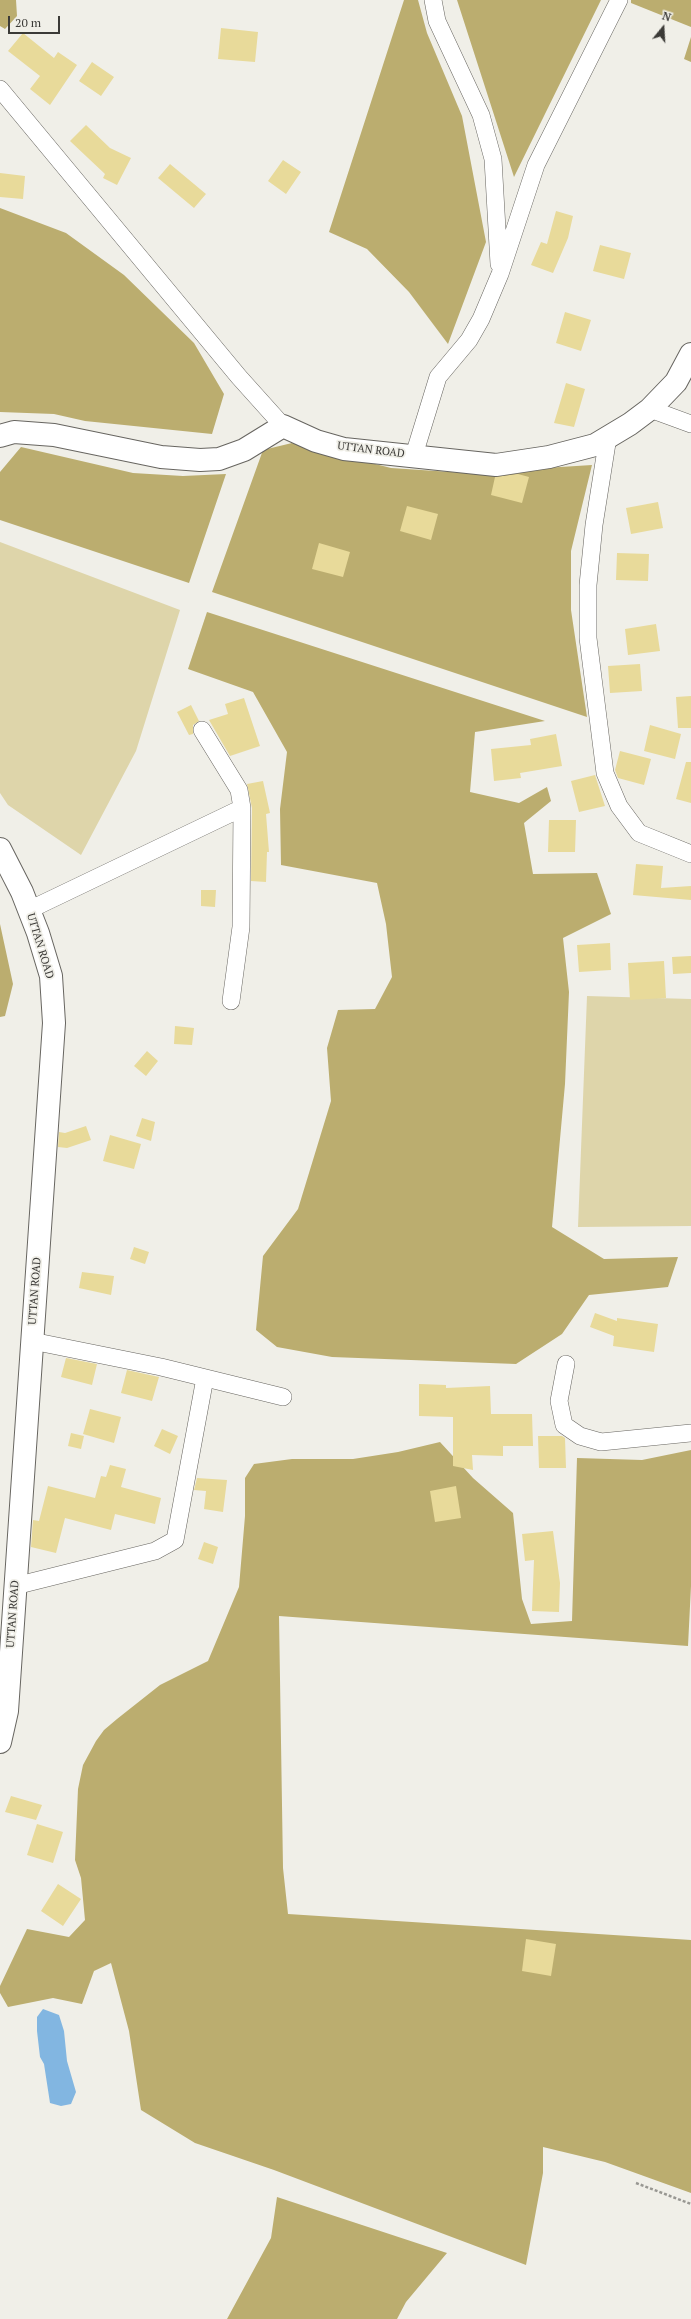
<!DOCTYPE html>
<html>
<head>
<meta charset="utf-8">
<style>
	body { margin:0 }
	#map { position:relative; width:691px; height:2319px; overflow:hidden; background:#f0efe8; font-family:"PT Serif",serif }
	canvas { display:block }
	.north { position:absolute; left:643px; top:8px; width:40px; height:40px; -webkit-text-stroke:3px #f0efe8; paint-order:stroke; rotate:18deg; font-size:11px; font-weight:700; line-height:16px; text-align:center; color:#3b3a37 }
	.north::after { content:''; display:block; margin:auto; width:14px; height:18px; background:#3b3a37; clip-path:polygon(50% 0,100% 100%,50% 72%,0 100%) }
	.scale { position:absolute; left:8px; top:16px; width:52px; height:18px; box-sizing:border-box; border:2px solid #3b3a37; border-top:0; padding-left:5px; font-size:12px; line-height:14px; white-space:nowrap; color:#3b3a37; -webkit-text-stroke:3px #f0efe8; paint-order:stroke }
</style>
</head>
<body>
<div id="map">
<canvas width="691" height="2319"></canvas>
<div class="north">N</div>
<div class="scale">20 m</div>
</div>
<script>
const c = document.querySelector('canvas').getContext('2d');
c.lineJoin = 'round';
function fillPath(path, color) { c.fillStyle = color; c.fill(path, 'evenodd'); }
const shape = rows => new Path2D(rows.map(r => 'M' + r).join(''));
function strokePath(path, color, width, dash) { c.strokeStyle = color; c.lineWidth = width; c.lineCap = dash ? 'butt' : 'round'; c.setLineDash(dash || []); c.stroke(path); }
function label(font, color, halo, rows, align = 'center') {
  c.font = font + ' "PT Serif",serif'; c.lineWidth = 3.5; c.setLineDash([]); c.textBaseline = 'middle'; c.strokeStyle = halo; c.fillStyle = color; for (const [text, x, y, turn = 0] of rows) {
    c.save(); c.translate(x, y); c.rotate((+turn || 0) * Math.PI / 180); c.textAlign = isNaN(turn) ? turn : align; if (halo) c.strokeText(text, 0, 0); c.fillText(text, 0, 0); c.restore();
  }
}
fillPath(shape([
	[0,542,180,610,136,751,81,855,8,805,0,793],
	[587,996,691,999,691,1226,578,1227]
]), '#ded5aa');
fillPath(shape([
	[0,0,16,0,17,16,5,29,0,26],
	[404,0,418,0,427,33,462,116,486,242,448,344,409,292,367,249,329,232],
	[457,0,601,0,514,177,486,90],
	[631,0,691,0,691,27,631,3],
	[691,37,691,62,684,59],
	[0,208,66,233,124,275,194,343,224,394,212,434,85,421,54,414,0,412],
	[292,443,391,468,466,473,592,465,571,551,571,610,587,717,212,592,263,450],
	[21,447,133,473,183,476,226,474,189,583,0,520,0,472],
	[207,612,545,721,475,732,470,792,519,803,547,787,551,801,524,823,533,874,597,873,611,914,563,938,569,992,565,1084,552,1227,604,1259,678,1257,668,1287,589,1295,562,1334,516,1364,332,1357,277,1347,256,1330,263,1256,298,1209,331,1101,327,1048,338,1010,375,1009,392,977,386,924,377,883,281,865,280,809,287,752,253,692,188,669],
	[0,924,13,984,5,1016,0,1017],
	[440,1442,473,1478,513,1513,522,1599,531,1624,572,1621,577,1458,642,1460,691,1450,691,1586,688,1646,279,1616,283,1868,288,1914,691,1940,691,2193,605,2162,543,2147,543,2173,526,2265,274,2170,195,2143,141,2110,129,2031,111,1963,94,1971,82,2004,53,1998,8,2007,0,1993,0,1986,27,1929,69,1937,85,1920,81,1878,75,1860,78,1789,83,1765,96,1741,104,1730,117,1719,160,1685,208,1661,239,1587,245,1516,245,1478,254,1464,292,1459,353,1459,398,1452],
	[277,2197,447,2253,406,2302,397,2319,227,2319,271,2238]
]), '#bbad6f');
fillPath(shape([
	[43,2009,59,2015,64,2031,67,2061,76,2092,71,2104,61,2106,50,2103,44,2064,40,2057,37,2031,37,2017]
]), '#82b6e1');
fillPath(shape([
	[221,28,258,32,255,62,218,59],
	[23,33,54,58,58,52,77,65,50,105,30,89,40,76,8,51],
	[92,62,114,77,101,96,79,81],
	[86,125,110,148,131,158,117,185,103,178,105,174,70,141],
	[283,160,301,172,286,194,268,181],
	[170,164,206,194,194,208,158,178],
	[0,173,25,176,23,199,0,197],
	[556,211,573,216,568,238,553,273,531,265,541,242,547,244],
	[600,245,631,253,624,279,593,271],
	[565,312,591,320,581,351,556,343],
	[566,383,585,389,574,427,554,423],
	[518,474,529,477,522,503,491,495,495,477],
	[658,502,663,528,631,534,626,508],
	[407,506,438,514,431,540,400,531],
	[319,543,350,552,343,577,312,569],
	[617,553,649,554,648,581,616,580],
	[656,624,660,651,628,655,625,629],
	[640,664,642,691,610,693,608,666],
	[691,696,691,728,678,728,676,697],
	[244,698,260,746,230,756,209,720,228,714,225,704],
	[191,705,199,721,193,725,193,734,189,735,177,712],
	[650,725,681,734,675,759,644,751],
	[556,734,562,766,520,773,521,778,494,781,491,749,531,745,530,739],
	[620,751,651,759,644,785,618,778,615,770],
	[686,762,691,762,691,803,676,799],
	[595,775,605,806,579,812,571,781],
	[263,781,270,813,266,814,269,852,267,852,266,882,251,881,252,808,247,784],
	[549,820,576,820,575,852,548,852],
	[636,864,663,866,661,888,691,886,691,900,633,895],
	[201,890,216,890,215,907,201,906],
	[610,943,611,970,579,972,577,945],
	[691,956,691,973,673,974,672,957],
	[664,961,666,998,630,1000,628,963],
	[175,1026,194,1028,192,1045,174,1044],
	[147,1051,158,1061,146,1076,134,1066],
	[142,1118,155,1122,151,1141,136,1136],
	[86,1126,91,1140,67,1148,58,1147,59,1132,65,1133],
	[110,1135,141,1144,134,1169,103,1161],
	[134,1247,149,1252,145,1264,130,1259],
	[82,1272,114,1276,111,1295,79,1288],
	[595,1313,617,1321,617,1318,658,1324,654,1352,613,1346,614,1336,590,1327],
	[66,1358,97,1364,92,1385,61,1377],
	[127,1370,159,1377,152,1401,121,1393],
	[419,1384,446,1385,446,1388,490,1386,491,1414,532,1414,533,1446,503,1446,503,1456,472,1455,473,1470,453,1466,453,1417,419,1416],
	[90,1409,121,1417,114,1443,83,1434],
	[162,1429,178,1436,170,1454,154,1446],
	[71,1433,84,1436,81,1449,68,1446],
	[538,1436,562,1436,565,1438,566,1468,539,1468],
	[110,1465,126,1469,121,1487,161,1498,155,1524,115,1514,111,1530,65,1518,56,1553,31,1547,33,1520,39,1521,48,1486,95,1498,101,1476,106,1477],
	[197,1478,227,1480,223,1512,204,1509,206,1491,194,1490],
	[456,1486,461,1518,435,1522,430,1491],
	[553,1531,560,1583,559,1612,532,1611,534,1560,525,1561,522,1534],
	[204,1542,218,1547,213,1564,198,1559],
	[11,1796,42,1805,36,1820,5,1812],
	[37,1824,63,1832,53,1863,27,1855],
	[58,1884,81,1899,63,1926,41,1911],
	[526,1939,556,1944,551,1976,522,1971]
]), '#e8da9a');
const minor = shape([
	[433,0,437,21,481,115,493,159,499,264],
	[0,89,239,377,283,426],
	[650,409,691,424],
	[608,437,594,525,588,585,588,638,605,773,619,806,639,833,691,854],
	[414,455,438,377,469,340,481,319,500,274,536,165,619,0],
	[202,730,239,790,242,808,241,927,231,1001],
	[29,910,242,808],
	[32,1341,161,1367,283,1397],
	[566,1364,559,1401,564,1425,580,1436,601,1442,691,1433],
	[15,1586,155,1551,175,1540,205,1378]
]);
const major = shape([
	[0,436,14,432,54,435,161,457,200,460,219,459,244,450,283,426,316,441,344,449,496,465,549,457,595,445,630,424,650,409,676,382,691,354],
	[0,849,22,892,38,933,51,976,54,1023,7,1711,0,1742]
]);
strokePath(minor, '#676560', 18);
strokePath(major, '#676560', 24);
strokePath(shape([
	[636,2183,691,2204]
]), '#989792', 2.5, [3, 2]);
strokePath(minor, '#fff', 17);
strokePath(major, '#fff', 22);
label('11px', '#3b3a37', '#f0efe8', [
	["UTTAN ROAD",371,450,7],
	["UTTAN ROAD",40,946,73],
	["UTTAN ROAD",35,1291,-86],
	["UTTAN ROAD",13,1614,-86]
]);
</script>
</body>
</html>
